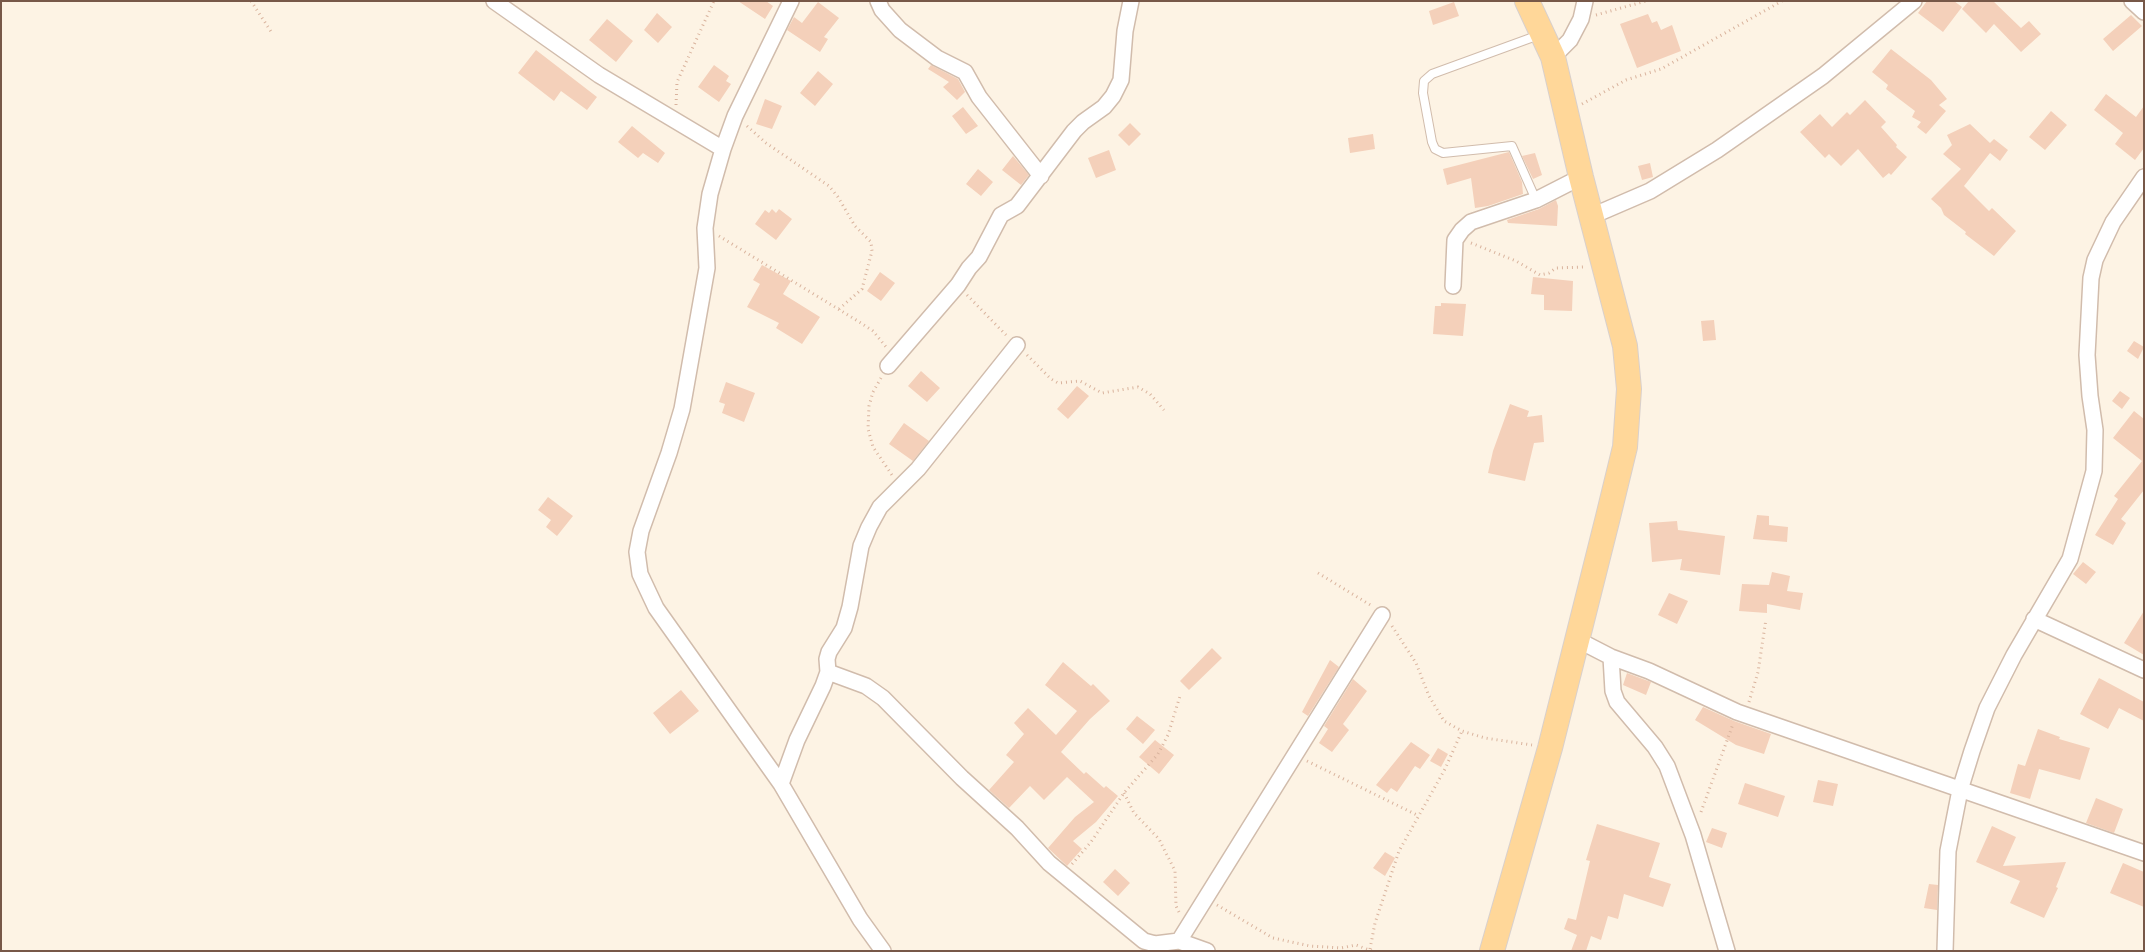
<!DOCTYPE html>
<html>
<head>
<meta charset="utf-8">
<style>
	body { margin:0 }
	#map { position:relative; width:2145px; height:952px; overflow:hidden; background:#fdf3e4; font-family:"Titillium Web",sans-serif }
	canvas { display:block }
	.frame { position:absolute; inset:0; border:2px solid #775848; pointer-events:none }
</style>
</head>
<body>
<div id="map">
<canvas width="2145" height="952"></canvas>
<div class="frame"></div>
</div>
<script>
const c = document.querySelector('canvas').getContext('2d');
c.lineJoin = 'round';
function fillPath(path, color) { c.fillStyle = color; c.fill(path, 'evenodd'); }
const shape = rows => new Path2D(rows.map(r => 'M' + r).join(''));
function strokePath(path, color, width, dash) { c.strokeStyle = color; c.lineWidth = width; c.lineCap = dash ? 'butt' : 'round'; c.setLineDash(dash || []); c.stroke(path); }
fillPath(shape([
	[738,1,766,1,773,6,765,19],
	[1927,1,1954,1,1962,7,1943,32,1918,13],
	[1969,1,1993,1,2021,28,2029,21,2041,34,2021,52,1994,24,1986,33,1962,9],
	[818,2,839,18,824,37,828,39,820,52,787,30,794,17,802,23],
	[1454,2,1459,16,1433,25,1429,11],
	[657,13,672,27,658,43,644,30],
	[1648,14,1652,23,1657,21,1661,30,1672,25,1681,51,1637,68,1620,24],
	[2131,15,2142,26,2113,51,2103,39],
	[607,19,633,41,616,62,589,40],
	[1891,49,1931,80,1947,99,1939,105,1946,111,1926,134,1917,127,1921,122,1912,117,1915,111,1886,89,1888,85,1872,72],
	[536,50,597,97,587,110,561,91,554,101,518,73],
	[714,65,729,76,726,81,731,84,719,102,698,87],
	[931,65,958,79,965,92,957,100,943,87,949,82,928,69],
	[818,71,833,84,815,106,800,93],
	[2106,94,2136,117,2144,106,2144,148,2135,160,2115,144,2123,133,2094,110],
	[765,99,782,106,772,129,756,124],
	[1865,100,1886,122,1881,127,1897,145,1896,147,1907,157,1891,175,1889,173,1883,178,1858,149,1841,166,1829,154,1825,158,1800,132,1820,114,1832,127,1847,112,1850,115],
	[963,107,978,126,966,134,952,116],
	[2051,111,2067,125,2045,150,2029,137],
	[1130,123,1141,134,1129,146,1118,135],
	[1970,124,1990,143,1994,139,2008,150,2000,161,1990,153,1964,186,1989,211,1992,208,2016,231,1994,256,1965,234,1966,232,1944,215,1941,208,1931,199,1961,169,1943,154,1952,145,1947,135],
	[632,126,665,153,658,163,643,153,638,158,618,142],
	[1373,134,1375,149,1350,153,1348,138],
	[1109,150,1116,170,1096,178,1088,158],
	[1509,152,1522,182,1523,194,1488,206,1475,208,1471,178,1447,185,1443,169],
	[1535,153,1542,175,1533,179,1522,156],
	[1013,156,1029,175,1021,185,1002,170],
	[1650,163,1653,177,1642,180,1638,166],
	[978,169,993,182,981,196,966,184],
	[1556,200,1558,206,1557,226,1508,223,1507,220,1539,209],
	[772,209,776,213,779,209,792,219,776,240,755,224,765,210,769,213],
	[762,265,791,281,783,294,820,317,802,344,776,328,779,323,747,307,760,284,753,280],
	[880,272,895,283,881,301,867,291],
	[1533,277,1573,281,1572,311,1544,310,1544,295,1531,294],
	[1441,303,1466,304,1463,336,1433,334,1435,306,1441,306],
	[1714,320,1716,340,1703,341,1701,321],
	[2134,341,2144,347,2138,359,2127,351],
	[921,371,940,388,927,402,908,386],
	[726,382,755,393,744,422,722,413,725,404,719,402],
	[1077,386,1089,396,1068,419,1057,409],
	[2120,391,2130,398,2122,409,2112,401],
	[1510,404,1529,411,1527,417,1542,415,1544,442,1534,443,1525,481,1488,473,1493,451],
	[2134,411,2144,419,2144,490,2121,519,2126,523,2113,545,2095,535,2118,499,2114,496,2142,461,2113,438],
	[904,423,929,441,913,461,889,444],
	[548,497,573,516,557,536,546,527,551,520,538,510],
	[1757,515,1769,516,1769,525,1788,527,1787,542,1753,539],
	[1677,521,1678,530,1725,536,1720,575,1680,570,1682,559,1652,562,1649,523],
	[2083,562,2096,572,2086,584,2073,574],
	[1772,572,1790,576,1787,591,1803,593,1800,610,1767,604,1767,613,1739,611,1742,584,1769,585],
	[1669,593,1688,601,1677,624,1658,615],
	[2144,611,2144,655,2124,643],
	[1212,648,1222,658,1189,690,1180,681],
	[1330,660,1339,667,1308,716,1302,712],
	[1063,662,1091,686,1093,684,1110,701,1090,719,1061,752,1084,774,1086,772,1104,788,1106,786,1118,796,1096,822,1073,841,1082,849,1067,866,1048,848,1075,817,1094,802,1067,777,1044,800,1030,786,1009,808,989,790,1014,762,1006,755,1024,734,1014,723,1028,708,1056,735,1077,711,1045,685],
	[1627,673,1651,682,1646,695,1623,685],
	[2099,678,2144,702,2144,721,2119,708,2108,729,2080,714],
	[1353,679,1367,691,1343,724,1349,730,1332,752,1319,743,1328,729,1324,726],
	[681,690,699,711,670,734,653,713],
	[1703,707,1734,721,1771,734,1764,754,1736,745,1695,720],
	[1137,716,1155,730,1143,744,1126,729],
	[2038,729,2060,737,2059,739,2090,748,2080,780,2039,769,2030,799,2010,793,2018,764,2025,766],
	[1155,740,1174,755,1159,774,1139,757],
	[1411,742,1430,755,1420,769,1415,766,1397,792,1391,788,1387,793,1376,785],
	[1438,748,1448,754,1441,767,1430,761],
	[1818,780,1838,784,1833,806,1813,802],
	[1745,783,1785,796,1778,817,1738,804],
	[2096,798,2123,809,2114,833,2086,823],
	[1597,824,1660,843,1649,877,1671,884,1663,907,1624,894,1618,919,1608,916,1601,940,1591,936,1586,951,1571,951,1577,935,1564,929,1568,918,1576,920,1590,861,1586,860],
	[1992,826,2016,837,2003,866,2066,862,2056,887,2058,888,2044,918,2010,903,2020,881,1976,862],
	[1712,828,1727,833,1722,848,1706,842],
	[1385,852,1395,858,1385,876,1373,868],
	[2123,863,2144,872,2144,907,2110,893],
	[1115,869,1130,883,1118,896,1103,882],
	[1929,884,1938,885,1937,910,1924,908]
]), '#f4d0ba');
const lane = shape([
	[1536,200,1512,146,1443,153,1435,149,1432,142,1423,93,1424,81,1432,74,1539,35]
]);
const street = shape([
	[494,1,599,75,723,149],
	[791,1,735,116,723,149,710,194,705,228,707,268,682,409,669,453,641,531,637,552,640,574,656,608,781,784,860,919,883,951],
	[878,1,882,10,900,30,937,58,965,72,979,97,1041,176],
	[2132,1,2144,12],
	[1553,57,1570,40,1581,19,1585,1],
	[1592,216,1650,191,1717,150,1823,76,1914,1],
	[1453,286,1455,240,1462,230,1471,222,1536,200,1581,177],
	[888,366,958,285,969,268,979,257,1001,215,1017,206,1074,131,1083,122,1104,107,1113,96,1121,80,1125,31,1131,1],
	[2034,619,2144,670],
	[1578,640,1611,657,1649,671,1737,712,2144,853],
	[1611,657,1613,691,1617,702,1655,747,1667,766,1693,835,1727,951],
	[828,672,866,686,883,698,962,778,1017,828,1049,863,1144,941,1155,944,1179,941,1207,951],
	[781,784,797,740,823,686,828,672,827,659,829,652,844,628,850,607,861,546,869,527,880,507,918,469,1017,345],
	[1179,941,1382,615],
	[1945,951,1948,851,1960,790,1972,751,1987,708,2014,655,2070,559,2094,471,2095,430,2090,396,2087,355,2091,278,2095,260,2113,222,2144,177]
]);
const primary = shape([
	[1492,951,1550,748,1608,517,1625,447,1629,389,1625,346,1581,177,1553,57,1527,1]
]);
strokePath(lane, '#d1bcac', 10);
strokePath(street, '#d1bcac', 18);
strokePath(primary, '#d9d0cc', 26);
strokePath(shape([
	[251,1,272,33],
	[1596,15,1646,1],
	[1582,104,1626,80,1661,69,1782,1],
	[676,105,677,82,714,1],
	[747,126,766,143,829,186,838,197,855,226,871,242,872,251,862,289,839,309],
	[719,236,861,323,873,331,886,347],
	[1471,243,1516,261,1540,275,1549,273,1556,268,1585,267],
	[967,295,1006,335],
	[1027,355,1051,379,1058,383,1080,381,1102,393,1138,387,1150,394,1164,410],
	[881,378,873,392,869,406,868,429,873,447,892,475],
	[1318,573,1372,606],
	[1392,626,1416,663,1429,696,1444,721,1462,731,1485,738,1532,745],
	[1749,702,1758,672,1766,619],
	[1307,761,1419,816],
	[1124,793,1134,813,1159,839,1175,871,1176,906,1179,912],
	[1701,812,1733,724],
	[1072,864,1091,842,1124,793,1158,754,1168,735,1180,696],
	[1217,905,1273,938,1310,946,1341,948,1356,945,1372,951],
	[1370,949,1375,923,1399,851,1445,769,1462,731]
]), '#d9b39d', 3, [1, 4]);
strokePath(lane, '#fff', 8);
strokePath(street, '#fff', 15);
strokePath(primary, '#ffd799', 24);
</script>
</body>
</html>
